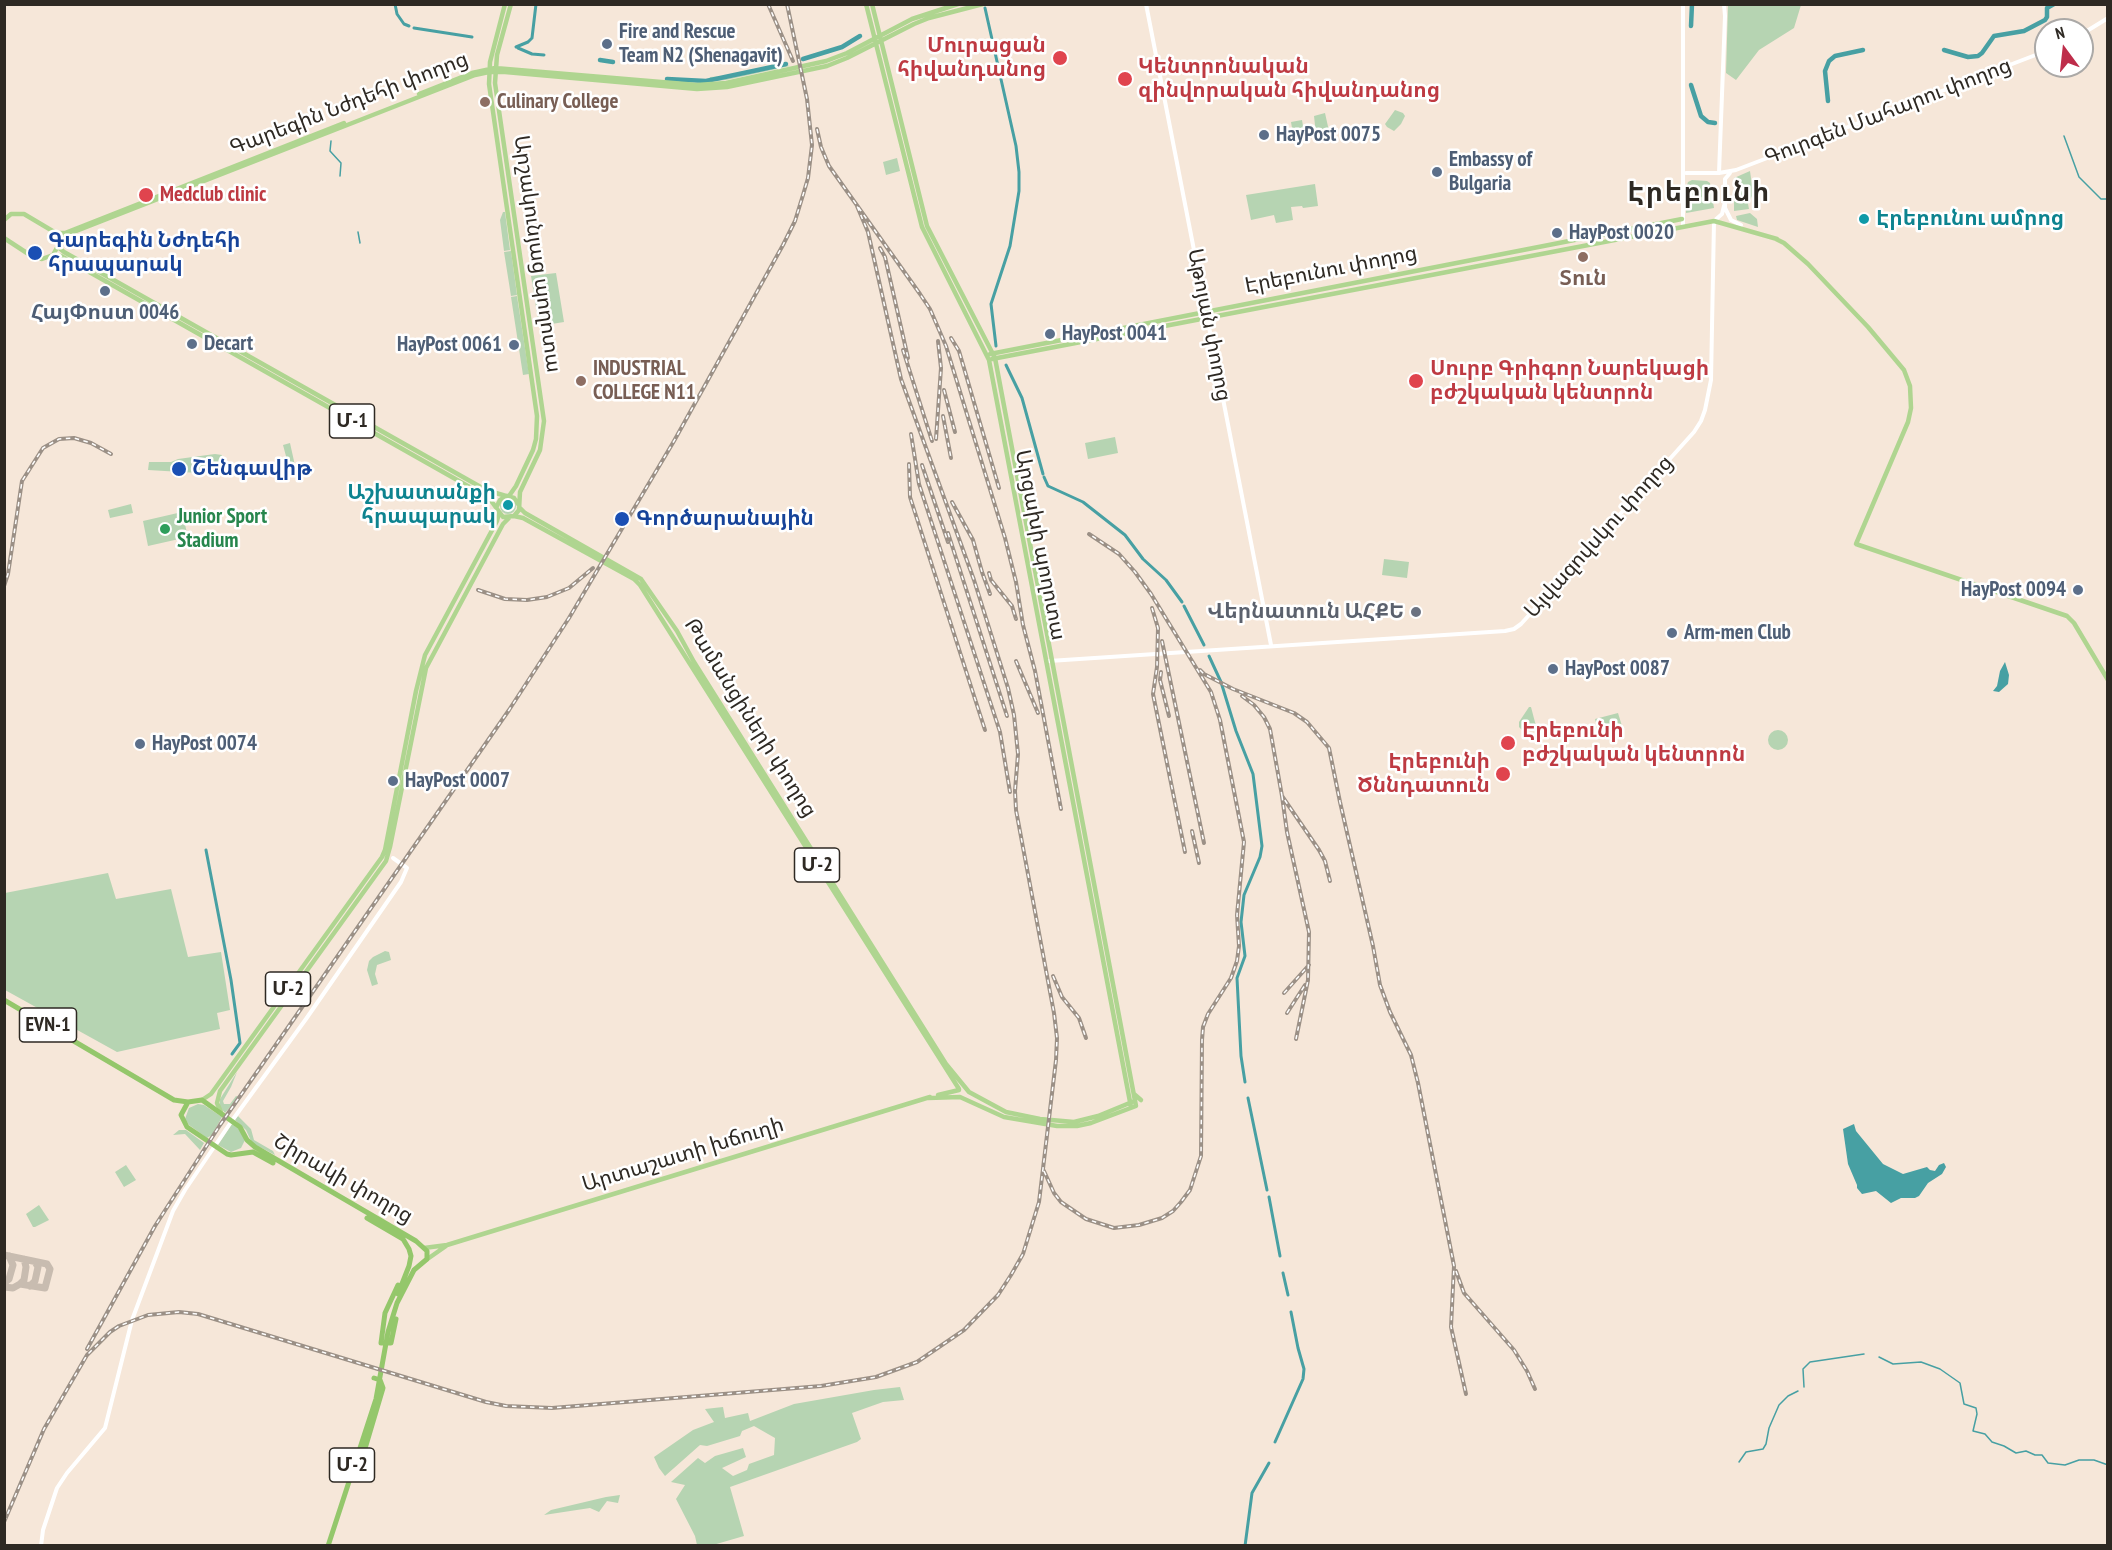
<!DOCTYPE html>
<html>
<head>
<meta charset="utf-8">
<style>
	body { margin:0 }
	#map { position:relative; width:2112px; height:1550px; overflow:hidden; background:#f6e7d9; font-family:"PT Sans Narrow",sans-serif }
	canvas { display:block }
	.frame { position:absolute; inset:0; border:6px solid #2e2923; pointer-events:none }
	.north { position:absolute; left:2034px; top:18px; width:60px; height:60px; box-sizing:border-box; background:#fff; border:2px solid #aba9a7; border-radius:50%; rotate:345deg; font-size:16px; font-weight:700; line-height:24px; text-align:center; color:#2e2923 }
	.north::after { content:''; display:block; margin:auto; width:21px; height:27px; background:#be2d4a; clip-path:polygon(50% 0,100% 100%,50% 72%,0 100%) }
</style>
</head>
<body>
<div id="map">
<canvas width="2112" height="1550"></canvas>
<div class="frame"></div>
<div class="north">N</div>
</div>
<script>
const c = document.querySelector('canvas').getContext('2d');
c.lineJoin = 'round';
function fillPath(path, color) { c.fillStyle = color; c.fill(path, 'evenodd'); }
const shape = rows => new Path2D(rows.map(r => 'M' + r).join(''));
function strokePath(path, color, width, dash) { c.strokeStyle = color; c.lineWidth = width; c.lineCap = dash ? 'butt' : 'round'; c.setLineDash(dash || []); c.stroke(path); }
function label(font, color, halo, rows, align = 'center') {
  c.font = font + ' "PT Sans Narrow","Noto Sans Armenian",sans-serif'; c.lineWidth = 5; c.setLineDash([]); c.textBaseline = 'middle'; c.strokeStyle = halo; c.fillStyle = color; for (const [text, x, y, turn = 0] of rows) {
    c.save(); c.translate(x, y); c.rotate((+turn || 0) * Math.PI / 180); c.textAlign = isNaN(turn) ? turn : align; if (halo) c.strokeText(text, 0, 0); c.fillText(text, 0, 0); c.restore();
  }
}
fillPath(shape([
	[1728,5,1801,5,1794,28,1759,50,1736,80,1726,73],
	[782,64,790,66,726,80,708,82,710,77,726,76],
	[1395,110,1403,113,1405,116,1401,124,1394,131,1387,127,1385,124],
	[1325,113,1329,131,1316,134,1314,116],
	[1302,120,1304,132,1293,134,1291,122],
	[897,158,900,171,886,175,883,162],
	[1750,171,1752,185,1755,185,1757,194,1753,194,1748,204,1749,209,1734,211,1734,178],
	[1692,180,1707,181,1710,183,1714,208,1686,213,1686,188,1688,182],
	[1315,184,1318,206,1303,208,1302,206,1291,207,1293,220,1276,223,1274,215,1251,220,1246,195],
	[503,212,505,212,510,250,504,251,500,220],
	[1750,213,1757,219,1758,227,1737,220,1736,216],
	[511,251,517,295,511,296,504,252],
	[556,273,564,322,539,326,531,276],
	[517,296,529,374,523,375,511,297],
	[1115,437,1118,453,1088,459,1085,443],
	[290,443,296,470,290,471,283,445],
	[215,454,222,455,221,465,217,466,249,469,249,476,148,470,149,462,171,462,178,459],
	'500 506a8 8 0 1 1 16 0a8 8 0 1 1-16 0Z',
	[131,504,133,513,110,518,108,510],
	[182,512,188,537,148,546,143,521],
	[1384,559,1409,562,1407,578,1382,575],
	[1529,707,1531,707,1536,726,1522,730,1519,727,1519,722],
	[1618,713,1622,726,1599,733,1595,719],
	'1768 740a10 10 0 1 1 20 0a10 10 0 1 1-20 0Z',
	[108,873,116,899,171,889,188,957,221,952,230,1010,217,1013,220,1029,117,1052,5,990,5,893],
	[385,951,389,952,391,960,377,965,375,974,378,984,372,986,367,970,369,961,373,957],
	[237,1072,231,1087,223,1101,224,1104,230,1104,236,1096,239,1097,225,1113,220,1107,220,1099],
	[198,1104,204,1105,222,1117,212,1135,207,1138,189,1125,185,1119,189,1108],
	[238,1116,251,1129,254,1140,273,1151,275,1155,252,1143,246,1130,235,1120],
	[232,1124,239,1129,245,1140,241,1148,231,1152,218,1145],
	[179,1130,186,1130,204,1143,200,1150,185,1134,173,1135],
	[126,1165,136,1180,124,1187,115,1172],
	[39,1205,49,1220,35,1227,33,1227,26,1214],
	[900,1387,904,1400,883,1402,852,1413,861,1439,857,1442,730,1487,744,1536,713,1545,697,1545,695,1536,676,1499,685,1485,671,1482,698,1458,705,1463,715,1456,743,1448,746,1457,722,1468,733,1476,747,1470,749,1464,774,1455,775,1438,754,1426,742,1431,740,1436,707,1446,700,1445,665,1476,659,1468,654,1457,693,1430,714,1422,705,1409,723,1407,725,1418,748,1413,750,1421,794,1404,874,1390],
	[620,1495,618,1503,607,1501,599,1512,590,1508,544,1515,551,1510,606,1497]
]), '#b6d4b2');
fillPath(shape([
	[2005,662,2009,675,2008,684,1999,692,1993,691,1997,686,2000,671],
	[1854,1124,1856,1131,1883,1164,1903,1174,1927,1167,1930,1170,1935,1171,1939,1165,1944,1163,1946,1167,1942,1174,1928,1183,1919,1196,1915,1198,1901,1198,1891,1203,1876,1191,1862,1194,1857,1188,1857,1185,1848,1164,1843,1129]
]), '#47a0a3');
strokePath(shape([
	[2064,136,2079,177,2101,199,2108,199],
	[331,141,330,151,341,163,340,176],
	[358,232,360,243],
	[1879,1357,1893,1364,1921,1362,1940,1369,1960,1383,1964,1404,1976,1408,1977,1414,1973,1431,1985,1434,1992,1442,2004,1446,2016,1453,2026,1451,2035,1455,2042,1455,2048,1463,2065,1465,2079,1460,2094,1460,2108,1465],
	[1804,1387,1803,1369,1810,1362,1864,1354],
	[1739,1462,1746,1452,1763,1449,1766,1444,1769,1428,1779,1405,1788,1396,1798,1391]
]), '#47a0a3', 1.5);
strokePath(shape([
	[395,4,397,14,404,24,409,26],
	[985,8,1016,146,1019,172,1019,191,1010,246,991,304,996,346],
	[414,28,472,37],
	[516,47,528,42,532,38,536,4],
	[518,48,532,54,544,55],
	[1006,365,1022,398,1043,474],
	[1044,477,1048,486,1083,502,1125,535,1143,559,1166,580,1182,602],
	[1184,606,1204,645],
	[1209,656,1221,682,1236,731,1253,774,1262,846,1260,857,1244,895,1241,922,1245,956,1237,978,1241,1056,1245,1082],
	[206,850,231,980,240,1043,232,1054],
	[1248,1098,1267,1190],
	[1269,1197,1280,1256],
	[1283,1273,1288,1295],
	[1275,1442,1303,1379,1304,1369,1298,1348,1291,1312],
	[1245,1546,1252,1493,1269,1463]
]), '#47a0a3', 3);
strokePath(shape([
	[1691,26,1692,4],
	[1944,50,1968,57,1978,56,1982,53,1994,36,2024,31,2045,20,2047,17,2047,8,2054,4],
	[803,59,842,47,860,36],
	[600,60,613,62],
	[667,79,706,81,786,64],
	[1691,85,1701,116,1708,122,1715,123],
	[1828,101,1825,71,1829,61,1835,56,1863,50]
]), '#47a0a3', 4.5);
strokePath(shape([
	[4,1255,47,1264,50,1269,45,1288,20,1284,13,1288,4,1287],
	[4,1283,9,1279,13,1265,9,1256],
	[20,1284,24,1280,26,1267,24,1259],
	[30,1286,35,1281,38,1267,35,1262]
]), '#c8bcb0', 7);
strokePath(shape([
	[1146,4,1271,645],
	[2082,34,2108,18],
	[1686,173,1719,173,1736,170,2046,51],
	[1719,173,1725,16,1724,4],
	[1730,173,1725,179,1725,208,1731,220,1741,225],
	[1683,226,1683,4],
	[1049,661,1505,631,1514,629,1521,624,1694,432,1701,421,1705,410,1711,380,1714,221,1722,214,1725,202],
	[41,1546,43,1530,57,1488,67,1473,105,1428,132,1320,173,1211,185,1190,231,1122,306,1019,401,882,407,868,393,858]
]), '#fff', 4);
strokePath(shape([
	[505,4,490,62,489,84,537,416,536,439,533,450,516,486,509,496],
	[866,4,922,227,989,360,1131,1107],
	[872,4,927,226,995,358,1136,1106,1091,1123,1077,1126,1057,1126,1004,1117,960,1097,928,1098],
	[419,94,472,73,495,68,697,85,726,83,826,61,847,53,912,19,958,4],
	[4,220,11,214,24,214,56,233],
	[56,233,65,233,344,123],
	[4,238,33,257,42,259,53,255,59,244],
	[1776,239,1784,243,1808,264,1868,327,1904,370,1910,386,1911,408,1908,422,1856,544,2067,616,2074,623,2108,680],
	[59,241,66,235,475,75,489,72,505,72,697,89,727,87,827,66,847,58,914,24,929,18,983,4],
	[58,247,64,252,486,490,506,496],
	[53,255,61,256,489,498,503,517,514,516,519,510,520,492,540,450,544,421,495,83,497,55,511,4],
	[990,354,1682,219],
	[992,359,1714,221,1777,239],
	[497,506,500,500,507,496,514,498,518,504],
	[519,507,525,513,641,579,677,631,694,662,946,1064,969,1092,1006,1112,1040,1119,1074,1122,1098,1116,1132,1102],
	[514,516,523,518,634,579,640,585,959,1089],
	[1134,1094,1141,1100],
	[938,1095,959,1090],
	[202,1100,211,1094,382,857,385,850,416,691,425,655,497,521,499,513],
	[221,1112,217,1103,220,1091,386,861,390,847,426,668,503,524,509,518],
	[424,1248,447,1245,930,1097],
	[426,1260,446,1246]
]), '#afd590', 4.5);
strokePath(shape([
	[4,1000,174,1100,188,1102,202,1100,240,1127,247,1140,255,1147,416,1241,427,1251,427,1259,414,1270,397,1303,388,1332,376,1399,328,1546],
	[188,1102,181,1115,187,1127,227,1154,231,1155,253,1152,273,1163],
	[367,1218,403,1239,409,1249,411,1256,409,1266,398,1294],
	[396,1319,391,1343,381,1343,385,1313,398,1285],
	[354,1479,361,1462,383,1388,380,1380,374,1378]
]), '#94c76b', 5);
const rail = shape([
	[768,4,793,61],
	[817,129,821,147,829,166,920,294,930,309,946,346,1005,538,1016,582,1023,625,1035,671,1061,809],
	[880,248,885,257,908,358],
	[951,338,959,351,999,488],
	[903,350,932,441],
	[944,390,955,432],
	[943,416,951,458],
	[911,434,919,484,1000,732,1010,792],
	[936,439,941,368,938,341],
	[909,464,910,497,985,730],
	[922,465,948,542],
	[952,502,973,540,982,572,990,594],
	[948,533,1007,716],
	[989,573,991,580,1012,606,1016,619],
	[4,586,8,574,22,481,43,448,59,439,74,438,91,443,111,454],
	[478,590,505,599,527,600,547,597,569,588,593,568],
	[1152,608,1158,628,1157,667,1153,694,1185,852],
	[1162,641,1204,843],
	[1016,661,1038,713],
	[1200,670,1204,674,1233,689,1294,713,1307,722,1329,748,1340,802,1373,946,1380,985,1390,1012,1411,1055,1418,1083,1454,1266,1451,1327,1466,1394],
	[1161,672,1160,680,1169,716],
	[1242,696,1254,705,1264,717,1270,729,1282,796,1319,850,1325,861,1330,881],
	[1282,796,1287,832,1309,932,1308,980,1296,1039],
	[1192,831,1199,863],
	[1053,976,1062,997,1079,1018,1086,1038],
	[1284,993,1309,965],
	[1287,1013,1305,985],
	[1044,1171,1054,1193,1061,1202,1086,1219,1114,1228,1139,1225,1162,1218,1173,1211,1181,1202,1190,1190,1201,1156,1202,1040,1203,1027,1208,1014,1231,978,1237,961,1239,946,1237,915,1244,842,1220,720,1211,692,1151,594,1135,572,1119,554,1089,534],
	[1456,1271,1464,1293,1514,1350,1527,1371,1535,1389],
	[87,1349,155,1226,220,1125,509,710,569,618,674,441,783,245,795,221,803,195,808,178,812,145,807,99,787,4],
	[4,1522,44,1429,87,1355,110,1332,119,1326,148,1315,179,1312,198,1314,486,1402,506,1406,552,1408,821,1386,876,1377,917,1362,964,1330,998,1295,1011,1275,1023,1254,1039,1202,1056,1060,1057,1038,1054,1013,1016,810,1015,791,1018,754,1014,715,1008,688,974,580,901,379,868,232,857,206]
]);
strokePath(rail, '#9b9086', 4);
strokePath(rail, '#fff', 1.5, [4.5]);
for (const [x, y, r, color] of [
	[607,44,6,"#5c6f8a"],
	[1060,58,8,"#e0444e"],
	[1125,79,8,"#e0444e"],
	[485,102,6,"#8d6e63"],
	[1264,135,6,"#5c6f8a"],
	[1437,172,6,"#5c6f8a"],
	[146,195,8,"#e0444e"],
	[1864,219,6,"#0f9aa8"],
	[1557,233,6,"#5c6f8a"],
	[35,253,8,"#1a4fb4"],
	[1583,257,6,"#8d6e63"],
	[105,291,6,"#5c6f8a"],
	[1050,334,6,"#5c6f8a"],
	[192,344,6,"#5c6f8a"],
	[514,345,6,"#5c6f8a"],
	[581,381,6,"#8d6e63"],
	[1416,381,8,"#e0444e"],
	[179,469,8,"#1a4fb4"],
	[508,505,6,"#0f9aa8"],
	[622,519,8,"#1a4fb4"],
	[165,529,6,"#2e9e5b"],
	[2078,590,6,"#5c6f8a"],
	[1416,612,6,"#6b7280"],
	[1672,633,6,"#5c6f8a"],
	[1553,669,6,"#5c6f8a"],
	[1508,743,8,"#e0444e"],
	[140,744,6,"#5c6f8a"],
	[1503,774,8,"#e0444e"],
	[393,781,6,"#5c6f8a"]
]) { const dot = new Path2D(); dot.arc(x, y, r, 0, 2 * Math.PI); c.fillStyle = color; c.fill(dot); strokePath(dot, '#fff', 2); }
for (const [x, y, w] of [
	[352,421,45],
	[817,865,45],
	[288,989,45],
	[48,1025,57],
	[352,1465,45]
]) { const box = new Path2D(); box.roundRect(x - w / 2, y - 17, w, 34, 4.5); c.fillStyle = '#fff'; c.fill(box); strokePath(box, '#2e2923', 1.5); }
label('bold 20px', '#2e2923', null, [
	["Մ-1",352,421],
	["Մ-2",817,865],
	["Մ-2",288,989],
	["EVN-1",48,1025],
	["Մ-2",352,1465]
]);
label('bold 21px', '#4e5e75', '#fff', [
	["Fire and Rescue",619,32],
	["Team N2 (Shenagavit)",619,56],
	["HayPost 0075",1276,135],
	["Embassy of",1449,160],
	["Bulgaria",1449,184],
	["HayPost 0020",1569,233],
	["ՀայՓոստ 0046",105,313,"center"],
	["HayPost 0041",1062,334],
	["Decart",204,344],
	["HayPost 0061",502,345,"right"],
	["HayPost 0094",2066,590,"right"],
	["Arm-men Club",1684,633],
	["HayPost 0087",1565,669],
	["HayPost 0074",152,744],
	["HayPost 0007",405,781]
], 'left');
label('bold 21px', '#be3a42', '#fff', [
	["Մուրացան",1046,46,"right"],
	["հիվանդանոց",1046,70,"right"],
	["Կենտրոնական",1138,67],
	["զինվորական հիվանդանոց",1138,91],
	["Medclub clinic",160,195],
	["Սուրբ Գրիգոր Նարեկացի",1430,369],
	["բժշկական կենտրոն",1430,393],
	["Էրեբունի",1522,731],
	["բժշկական կենտրոն",1522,755],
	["Էրեբունի",1490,762,"right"],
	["Ծննդատուն",1490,786,"right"]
], 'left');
label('bold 21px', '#785e54', '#fff', [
	["Culinary College",497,102],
	["Տուն",1583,279,"center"],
	["INDUSTRIAL",593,369],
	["COLLEGE N11",593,393]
], 'left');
label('21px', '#2e2923', '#fff', [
	["Գարեգին Նժդեհի փողոց",349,104,-21],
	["Գուրգեն Մահարու փողոց",1888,112,-21],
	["Արշակունյաց պողոտա",537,254,82],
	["Էրեբունու փողոց",1331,270,-11],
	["Աթոյան փողոց",1209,325,79],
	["Այվազովսկու փողոց",1599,537,-48],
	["Արցախի պողոտա",1040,545,79],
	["Թամանցիների փողոց",750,718,58],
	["Արտաշատի խճուղի",683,1155,-17],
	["Շիրակի փողոց",343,1179,30]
]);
label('bold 21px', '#0d838f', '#fff', [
	["Էրեբունու ամրոց",1876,219],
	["Աշխատանքի",496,493,"right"],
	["հրապարակ",496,517,"right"]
], 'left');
label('bold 21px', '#164399', '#fff', [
	["Գարեգին Նժդեհի",48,241],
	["հրապարակ",48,265],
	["Շենգավիթ",192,469],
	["Գործարանային",636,519]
], 'left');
label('bold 21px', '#27864d', '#fff', [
	["Junior Sport",177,517],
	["Stadium",177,541]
], 'left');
label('bold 21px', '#5b616d', '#fff', [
	["Վերնատուն ԱՀՔԵ",1404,612]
], 'right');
c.letterSpacing = '1.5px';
label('bold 27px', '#2e2923', '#fff', [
	["Էրեբունի",1699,193]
]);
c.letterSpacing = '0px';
</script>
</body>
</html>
